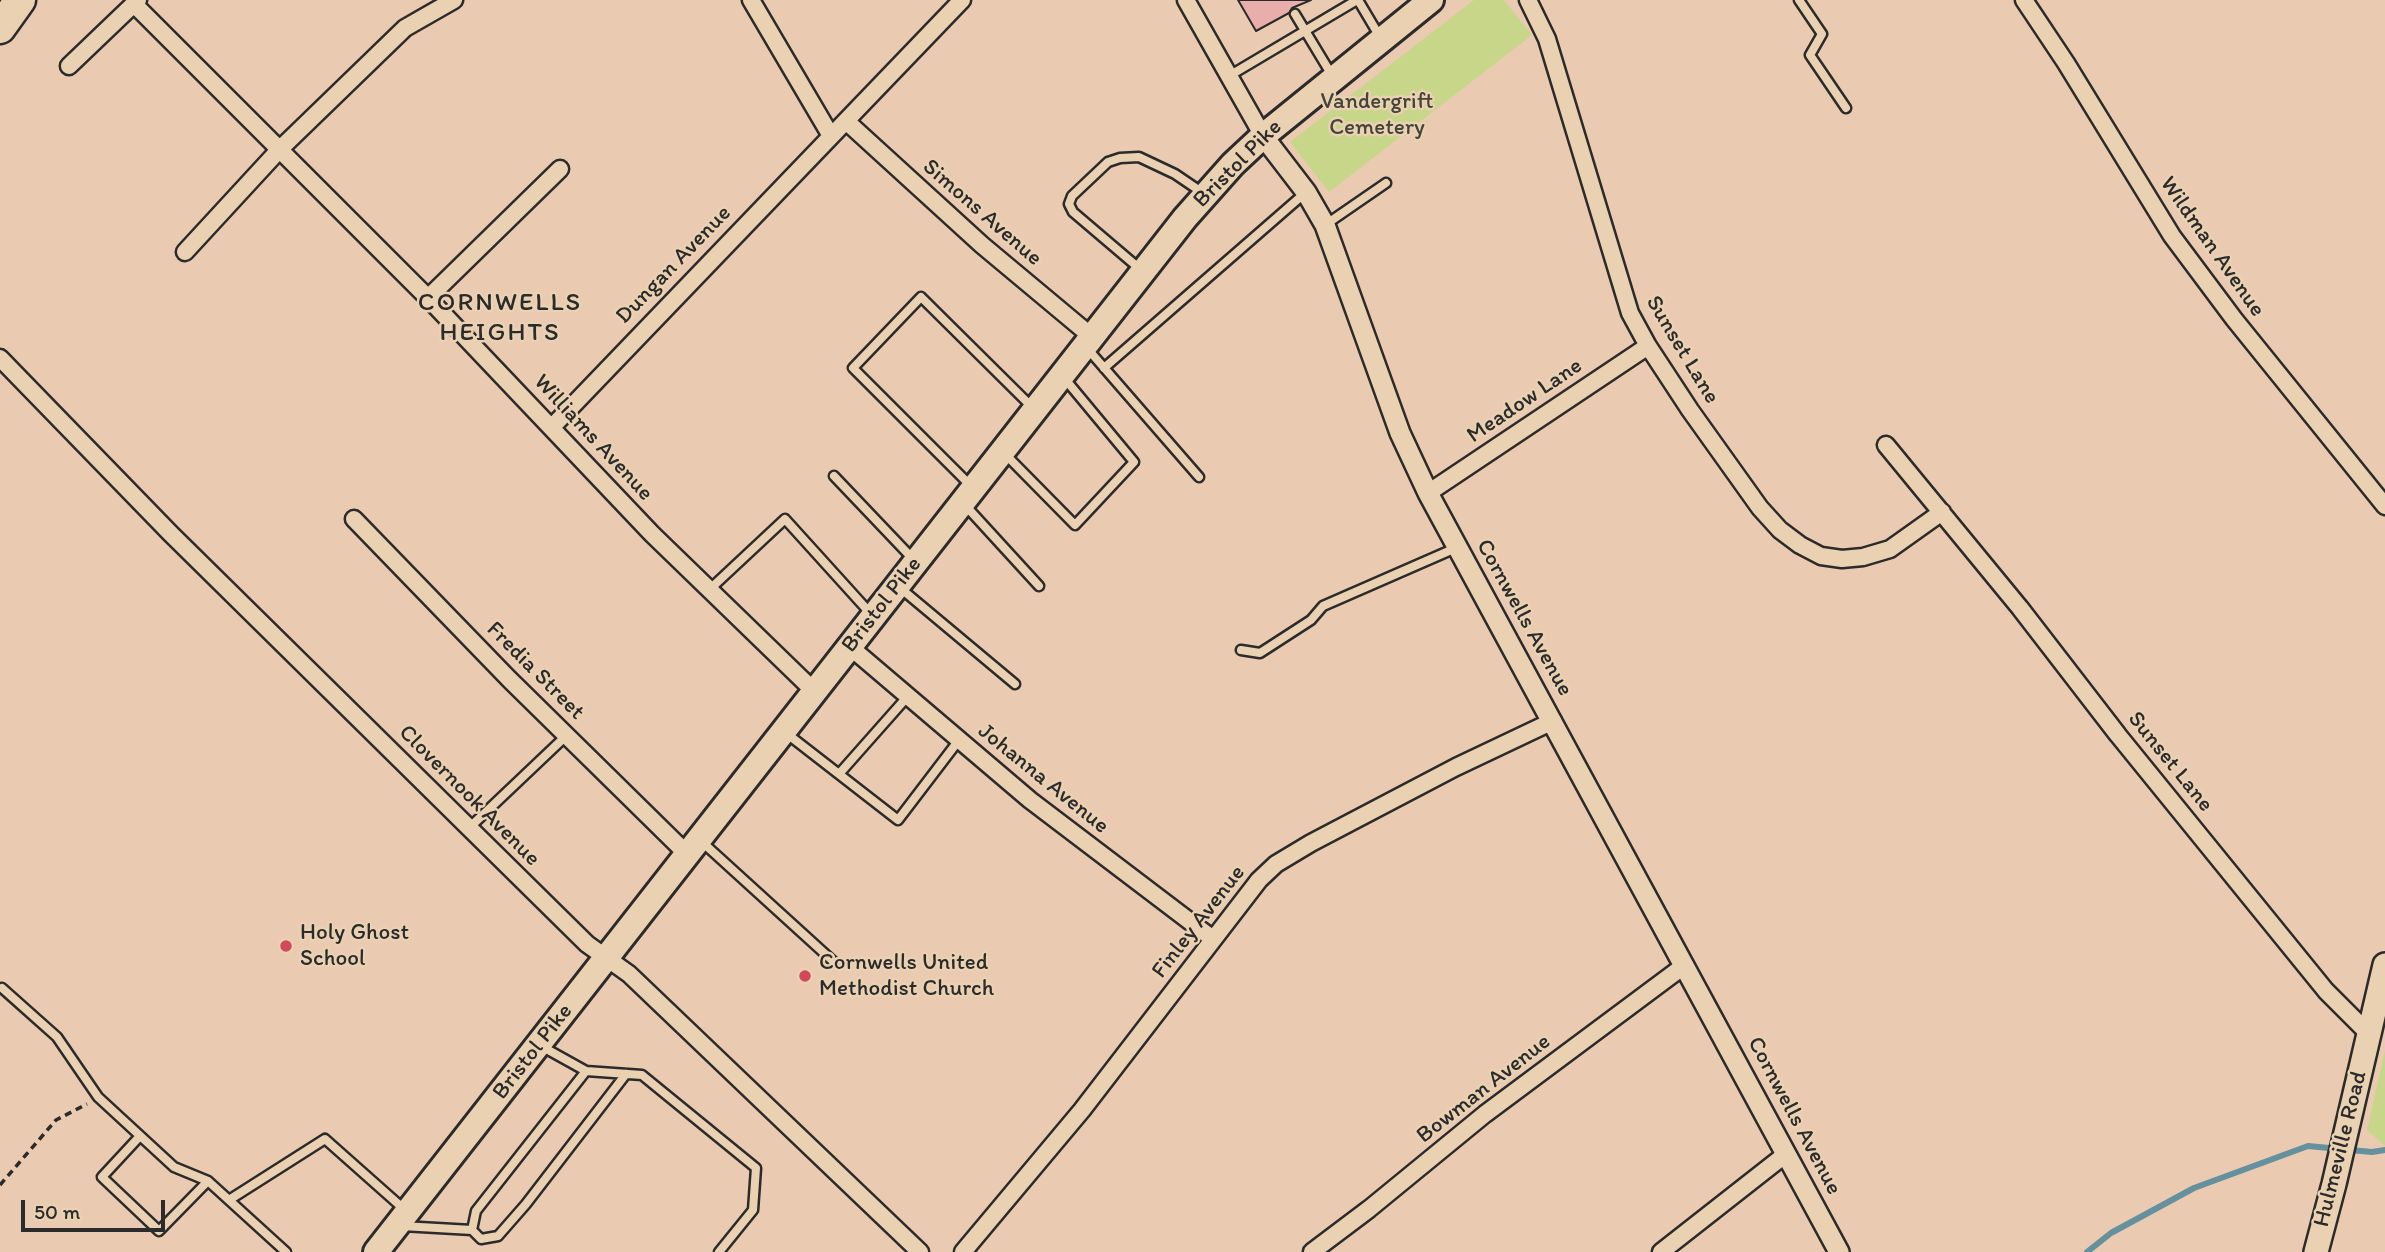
<!DOCTYPE html>
<html>
<head>
<meta charset="utf-8">
<style>
	body { margin:0 }
	#map { position:relative; width:2385px; height:1252px; overflow:hidden; background:#eacab1; font-family:Itim,sans-serif }
	canvas { display:block }
	.scale { position:absolute; left:21px; top:1200px; width:144px; height:32px; box-sizing:border-box; border:4px solid #2b2b2b; border-top:0; padding-left:9px; font-size:21px; line-height:24px; white-space:nowrap; color:#2b2b2b; -webkit-text-stroke:5px #ead1b2; paint-order:stroke }
</style>
</head>
<body>
<div id="map">
<canvas width="2385" height="1252"></canvas>
<div class="scale">50 m</div>
</div>
<script>
const c = document.querySelector('canvas').getContext('2d');
c.lineJoin = 'round';
function fillPath(path, color) { c.fillStyle = color; c.fill(path, 'evenodd'); }
const shape = rows => new Path2D(rows.map(r => 'M' + r).join(''));
function strokePath(path, color, width, dash) { c.strokeStyle = color; c.lineWidth = width; c.lineCap = dash ? 'butt' : 'round'; c.setLineDash(dash || []); c.stroke(path); }
function label(font, color, halo, rows, align = 'center') {
  c.font = font + ' Itim,sans-serif'; c.lineWidth = 5; c.setLineDash([]); c.textBaseline = 'middle'; c.strokeStyle = halo; c.fillStyle = color; for (const [text, x, y, turn = 0] of rows) {
    c.save(); c.translate(x, y); c.rotate((+turn || 0) * Math.PI / 180); c.textAlign = isNaN(turn) ? turn : align; if (halo) c.strokeText(text, 0, 0); c.fillText(text, 0, 0); c.restore();
  }
}
fillPath(shape([
	[1474,0,1504,0,1532,35,1329,192,1290,142],
	[2385,1050,2385,1146,2367,1130]
]), '#c8d68a');
strokePath(shape([
	[2087,1252,2111,1233,2194,1188,2308,1146,2372,1152,2385,1150]
]), '#65919f', 6);
const building = shape([
	[1238,0,1311,0,1292,8,1289,13,1256,31,1238,0]
]);
fillPath(building, '#e9aeac');
strokePath(building, '#2b2b2b', 2);
const service = shape([
	[1358,0,1380,37],
	[1799,0,1822,34,1810,55,1846,108],
	[1295,14,1333,77],
	[1229,76,1357,0],
	[1325,225,1386,183],
	[1140,269,1073,212,1069,204,1072,196,1108,162,1120,158,1139,157,1175,174,1203,193],
	[1086,347,1199,477],
	[1104,368,1305,193],
	[1004,453,1075,525,1134,462,1065,379],
	[834,476,913,559],
	[971,486,853,368,921,297,1032,407],
	[964,504,1039,586],
	[899,587,1015,684],
	[709,590,785,519,871,614],
	[1241,650,1260,653,1311,620,1323,606,1458,547],
	[786,733,898,820,959,740],
	[839,774,908,696],
	[469,828,567,735],
	[701,841,834,962],
	[2,988,57,1037,98,1097,174,1167,208,1181,286,1252],
	[541,1046,586,1071,642,1075,756,1168,753,1210,719,1252],
	[586,1071,476,1211,472,1230,481,1239,498,1236,526,1204,626,1074],
	[140,1136,102,1177,159,1231,208,1181],
	[229,1200,325,1139,405,1210],
	[402,1226,472,1230]
]);
const minor = shape([
	[751,0,831,136],
	[1186,0,1263,136],
	[1528,0,1547,39,1630,313,1648,346,1690,410,1760,508,1780,530,1800,545,1821,556,1842,559,1863,557,1890,549,1942,512],
	[2024,0,2066,63,2172,236,2234,319,2385,506],
	[134,4,428,298,652,534,814,691],
	[69,66,138,0],
	[846,121,982,245,1091,336],
	[185,252,279,150,405,28,454,0],
	[428,298,560,169],
	[0,358,171,534,587,944,629,974,920,1252],
	[552,427,962,0],
	[1886,445,2020,608,2118,735,2326,991,2369,1034],
	[1428,493,1648,346],
	[354,519,509,679,687,854],
	[849,646,1030,800,1213,939],
	[963,1252,1082,1110,1259,880,1276,864,1311,843,1456,767,1553,721],
	[1312,1252,1369,1209,1485,1114,1685,965],
	[1661,1252,1786,1154]
]);
const tertiary = shape([
	[1263,136,1306,192,1325,225,1400,433,1428,493,1839,1252]
]);
const secondary = shape([
	[2316,1252,2334,1184,2385,965]
]);
const primary = shape([
	[376,1252,1185,218,1233,164,1263,136,1431,0]
]);
const motorway = shape([
	[0,28,20,0]
]);
strokePath(service, '#2b2b2b', 13);
strokePath(minor, '#2b2b2b', 21);
strokePath(tertiary, '#2b2b2b', 24);
strokePath(secondary, '#2b2b2b', 28);
strokePath(primary, '#2b2b2b', 30);
strokePath(motorway, '#2b2b2b', 35);
strokePath(shape([
	[0,1185,56,1120,87,1104]
]), '#2b2b2b', 3.5, [7, 5]);
strokePath(service, '#ead1b2', 8);
strokePath(minor, '#ead1b2', 16);
strokePath(tertiary, '#ead1b2', 19);
strokePath(secondary, '#ead1b2', 23);
strokePath(primary, '#ead1b2', 24);
strokePath(motorway, '#ead1b2', 30);
for (const [x, y, r, color] of [
	[286,946,7,"#d1495b"],
	[805,976,7,"#d1495b"]
]) { const dot = new Path2D(); dot.arc(x, y, r, 0, 2 * Math.PI); c.fillStyle = color; c.fill(dot); strokePath(dot, '#ead1b2', 2.5); }
label('23px', '#434539', '#ead1b2', [
	["Vandergrift",1377,102],
	["Cemetery",1377,128]
]);
label('23px', '#2b2b2b', '#ead1b2', [
	["Bristol Pike",1238,164,-45],
	["Simons Avenue",982,213,41],
	["Wildman Avenue",2212,247,55],
	["Dungan Avenue",674,265,-46],
	["Sunset Lane",1682,350,59],
	["Meadow Lane",1525,401,-34],
	["Williams Avenue",593,438,47],
	["Bristol Pike",882,605,-52],
	["Cornwells Avenue",1524,618,61],
	["Fredia Street",535,671,45],
	["Sunset Lane",2170,762,51],
	["Johanna Avenue",1043,779,39],
	["Clovernook Avenue",469,796,45],
	["Finley Avenue",1199,922,-52],
	["Bristol Pike",533,1052,-52],
	["Bowman Avenue",1484,1089,-38],
	["Cornwells Avenue",1794,1116,62],
	["Hulmeville Road",2341,1149,-76]
]);
label('23px', '#2b2b2b', '#ead1b2', [
	["Holy Ghost",300,933],
	["School",300,959],
	["Cornwells United",819,963],
	["Methodist Church",819,989]
], 'left');
c.letterSpacing = '2px';
label('26px', '#2b2b2b', '#ead1b2', [
	["CORNWELLS",500,303],
	["HEIGHTS",500,333]
]);
c.letterSpacing = '0px';
</script>
</body>
</html>
